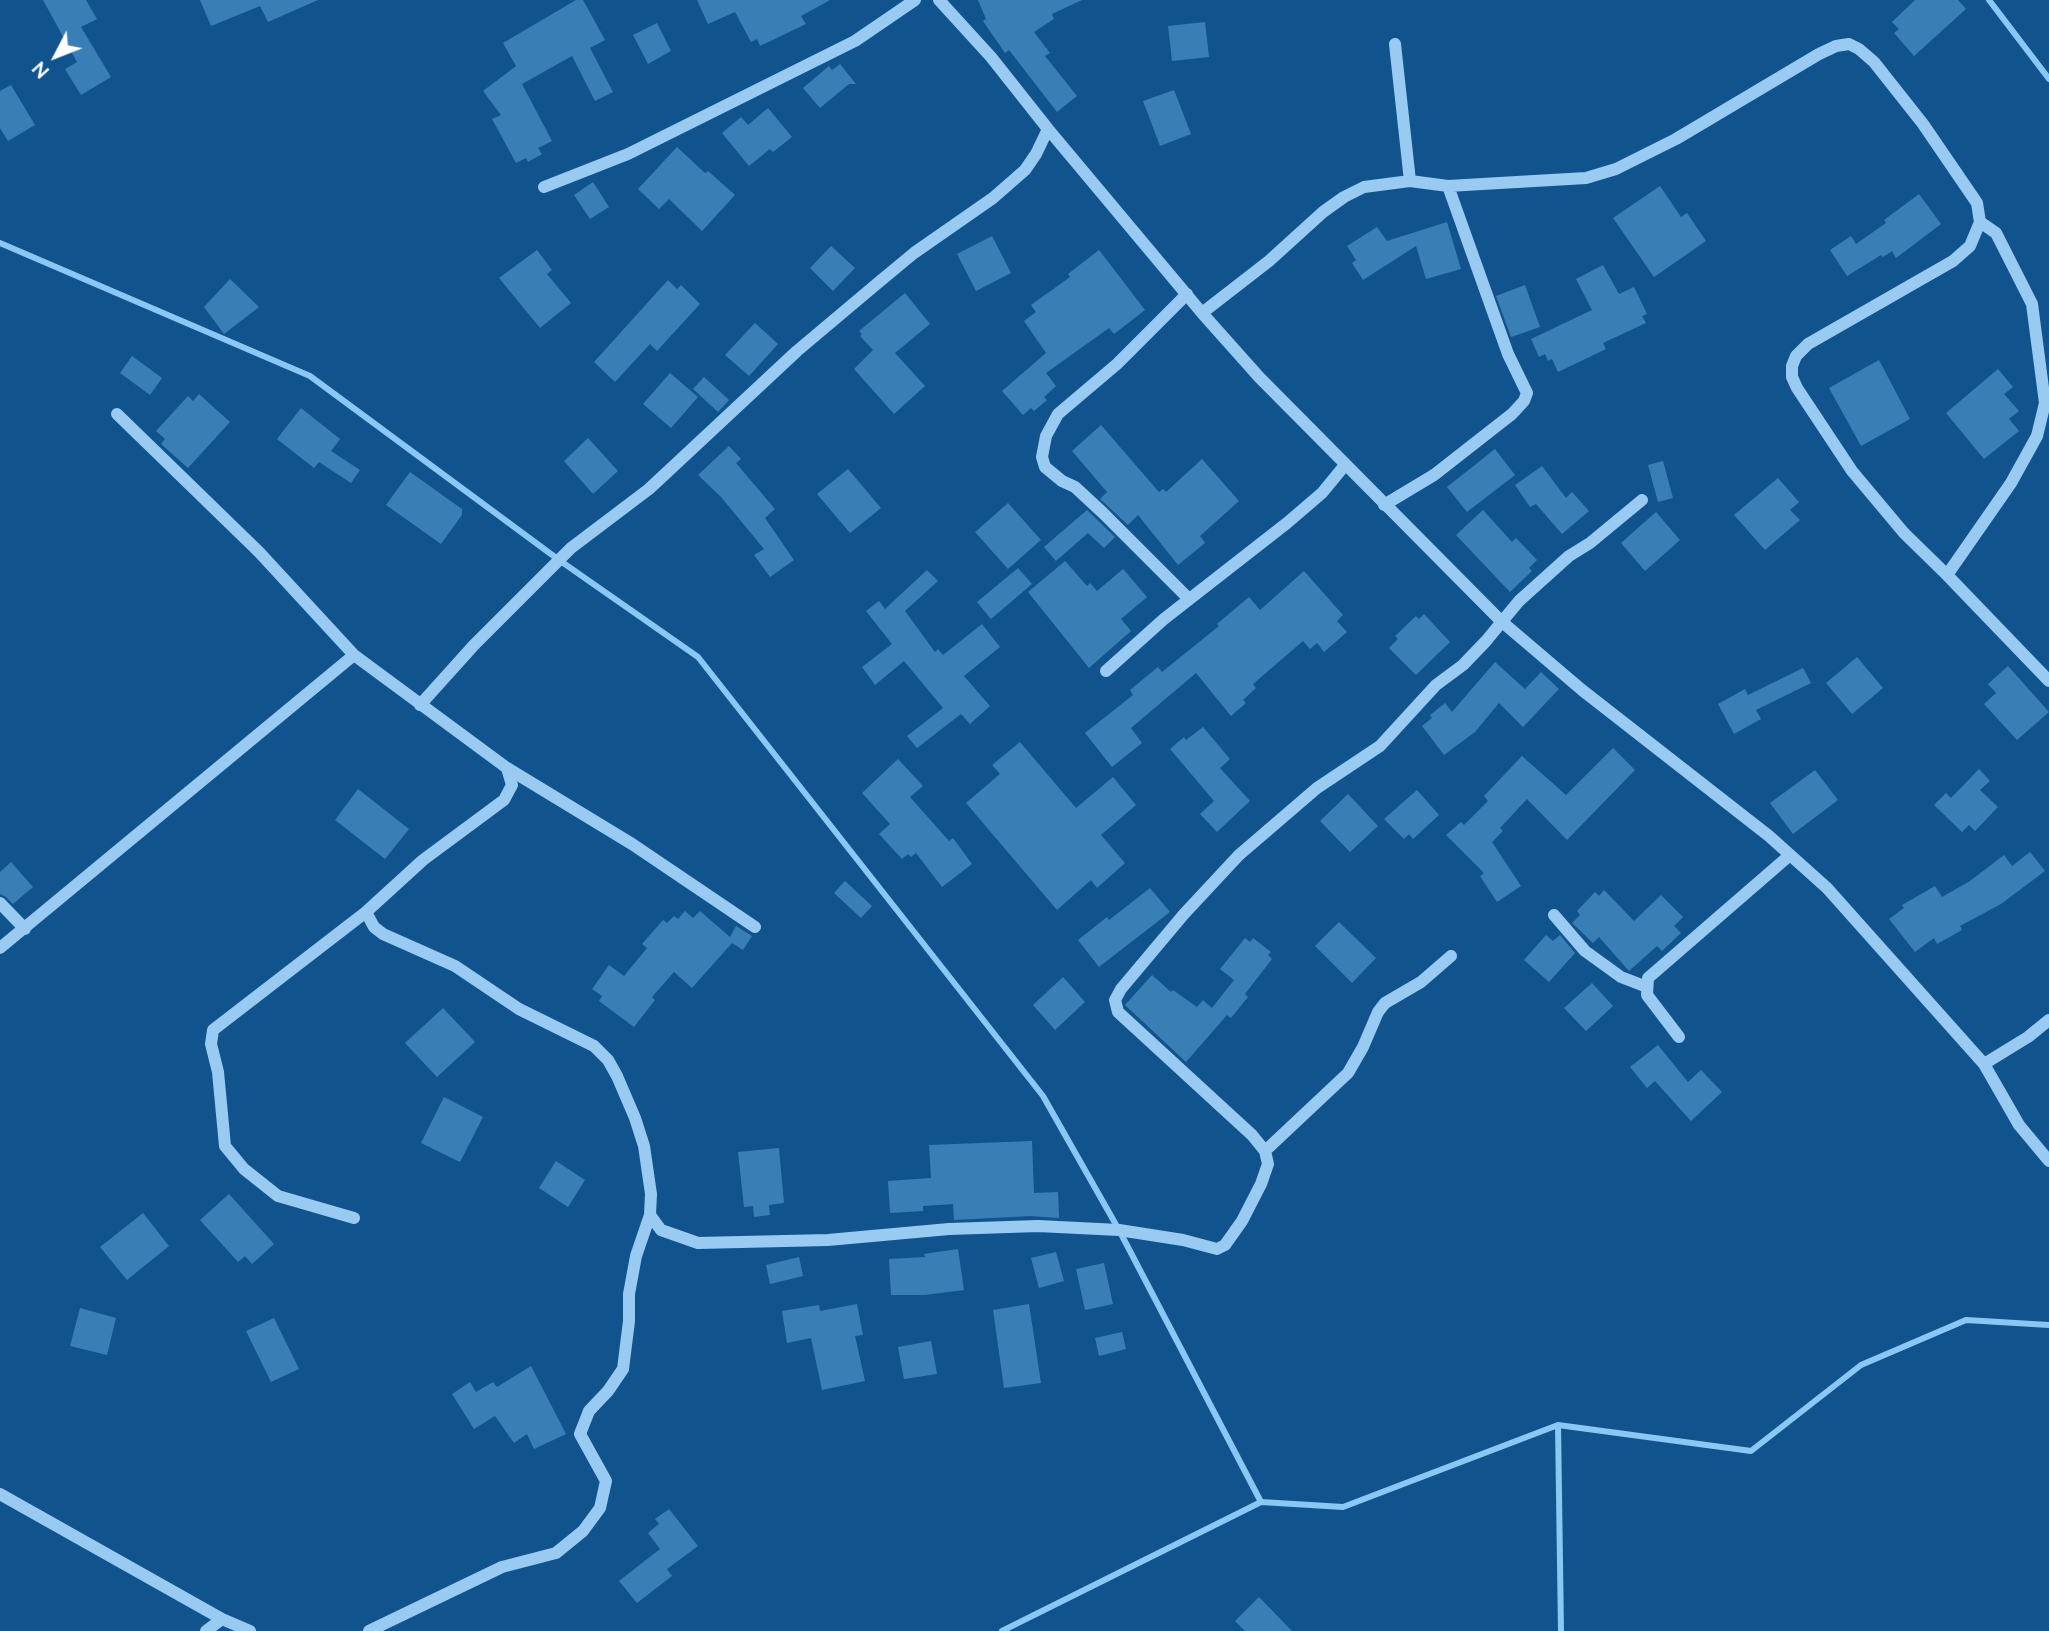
<!DOCTYPE html>
<html>
<head>
<meta charset="utf-8">
<style>
	body { margin:0 }
	#map { position:relative; width:2049px; height:1631px; overflow:hidden; background:#11548d; font-family:Mulish,sans-serif }
	canvas { display:block }
	.north { position:absolute; left:21px; top:21px; width:70px; height:70px; -webkit-text-stroke:5px #11548d; paint-order:stroke; rotate:228deg; font-size:19px; font-weight:700; line-height:28px; text-align:center; color:#fff }
	.north::after { content:''; display:block; margin:auto; width:24px; height:32px; background:#fff; clip-path:polygon(50% 0,100% 100%,50% 72%,0 100%) }
</style>
</head>
<body>
<div id="map">
<canvas width="2049" height="1631"></canvas>
<div class="north">N</div>
</div>
<script>
const c = document.querySelector('canvas').getContext('2d');
c.lineJoin = 'round';
const shape = rows => new Path2D(rows.map(r => 'M' + r).join(''));
function strokePath(path, color, width, dash) { c.strokeStyle = color; c.lineWidth = width; c.lineCap = dash ? 'butt' : 'round'; c.setLineDash(dash || []); c.stroke(path); }
function fillPath(path, color) { c.fillStyle = color; c.fill(path, 'evenodd'); }
strokePath(shape([
	[1989,0,2049,79],
	[0,243,310,376,559,560,698,657,1043,1096,1119,1230,1261,1502],
	[1558,1425,1561,1631],
	[1002,1631,1261,1502,1343,1507,1558,1425,1751,1451,1861,1365,1966,1320,2049,1325]
]), '#8ac7f5', 6);
fillPath(shape([
	[43,0,86,0,97,19,81,27,111,77,81,95,65,69,77,62],
	[200,0,318,0,268,22,260,6,211,26],
	[576,0,583,0,605,40,590,48,613,92,595,101,572,56,522,84,552,141,538,148,542,154,528,162,526,158,516,163,492,119,501,115,483,91,516,66,503,43],
	[697,0,830,0,801,16,806,24,760,46,757,39,751,42,735,12,708,24],
	[978,0,1082,0,1052,14,1054,19,1034,32,1050,53,1045,56,1077,96,1057,112,1009,50,1005,53,983,21,986,19],
	[1915,0,1958,0,1966,9,1914,56,1894,33,1899,29,1892,22],
	[1205,22,1209,57,1172,61,1168,26],
	[657,23,671,51,648,64,633,35],
	[840,64,856,84,849,84,820,108,803,88,829,66,832,70],
	[11,85,35,125,8,141,0,128,0,91],
	[1174,90,1191,134,1160,146,1143,101],
	[768,108,792,137,773,152,770,149,749,166,722,133,741,117,748,125],
	[677,147,705,173,708,171,735,195,702,231,669,199,659,209,638,189],
	[593,182,609,207,590,219,574,195],
	[1660,186,1681,217,1687,213,1706,241,1654,277,1613,218],
	[1919,194,1941,224,1896,258,1892,251,1883,257,1881,255,1847,276,1830,250,1851,236,1856,244,1886,223,1884,220],
	[1447,222,1461,269,1426,279,1416,246,1363,280,1352,263,1356,260,1347,246,1377,227,1387,241],
	[992,236,1011,273,976,291,957,254],
	[831,246,855,268,833,291,810,268],
	[537,250,552,270,547,274,571,303,540,328,499,278],
	[1099,250,1145,310,1114,334,1109,328,1046,373,1056,386,1044,397,1047,400,1034,411,1031,408,1023,415,1002,391,1046,353,1024,321,1036,312,1031,305,1070,277,1068,274],
	[1603,265,1619,294,1634,287,1647,314,1642,316,1646,323,1603,343,1606,349,1558,372,1552,359,1548,361,1545,354,1539,357,1531,339,1592,310,1576,279],
	[230,279,259,307,224,334,204,307],
	[668,280,677,289,681,285,700,304,657,351,650,344,615,382,594,362],
	[1525,285,1540,327,1511,337,1496,296],
	[905,293,930,324,895,353,925,386,894,414,854,369,873,350,860,336,862,334,859,331],
	[755,323,778,344,749,376,725,355],
	[132,356,162,378,150,395,120,373],
	[1879,360,1910,419,1861,446,1829,388],
	[1998,369,2013,387,2004,394,2019,411,2009,419,2019,431,1984,459,1946,413],
	[670,373,698,397,671,428,643,404],
	[704,377,729,400,718,412,693,389],
	[199,394,230,422,188,468,161,444,165,439,156,431,188,396,193,401],
	[301,408,340,439,331,451,360,470,351,483,319,462,314,468,277,439],
	[1101,425,1159,492,1163,489,1166,492,1202,459,1239,501,1200,536,1205,543,1178,565,1138,515,1128,525,1100,499,1107,492,1072,451],
	[588,438,618,471,593,494,564,461],
	[729,446,741,459,736,463,775,509,765,518,794,560,770,577,754,555,764,549,721,497,698,475],
	[1495,449,1515,475,1467,512,1447,487],
	[1663,461,1673,498,1658,502,1648,465],
	[1542,466,1566,498,1572,492,1589,511,1562,534,1536,504,1530,507,1515,485],
	[848,469,881,508,850,533,817,494],
	[410,472,462,509,462,515,441,544,386,505],
	[1778,478,1799,502,1790,510,1800,520,1765,550,1734,515],
	[1008,503,1041,540,1008,569,975,532],
	[1087,510,1115,537,1104,548,1088,533,1056,561,1044,547],
	[1483,510,1512,542,1516,538,1537,560,1529,568,1532,571,1510,592,1456,535],
	[1656,512,1680,540,1645,571,1621,543],
	[1065,561,1087,586,1090,583,1097,591,1123,569,1147,597,1121,619,1131,631,1089,668,1028,592],
	[1018,568,1032,584,991,619,977,602],
	[927,570,938,581,905,611,935,652,938,649,943,655,982,624,1000,647,964,676,990,706,970,724,961,714,917,748,907,736,943,708,904,661,875,685,862,667,892,644,866,611,879,601,885,609],
	[1304,571,1343,615,1337,621,1347,632,1324,652,1317,643,1310,649,1303,641,1253,684,1256,688,1243,700,1246,703,1231,716,1196,673,1131,728,1142,743,1112,767,1085,733,1133,695,1130,690,1158,667,1162,672,1219,626,1217,624,1249,597,1260,610],
	[1424,614,1450,642,1416,675,1389,648,1398,639,1395,636,1416,616,1419,619],
	[1857,657,1883,688,1852,714,1826,683],
	[1495,662,1525,689,1541,672,1559,689,1523,727,1499,703,1475,732,1444,755,1422,726,1432,718,1430,715,1445,703,1452,712],
	[2008,666,2049,712,2017,740,1984,704,1996,693,1988,684],
	[1803,668,1811,683,1756,710,1761,719,1734,734,1718,704,1745,689,1748,695],
	[1203,727,1230,759,1220,768,1250,801,1217,832,1200,814,1214,801,1170,749,1184,737,1186,740],
	[1020,742,1076,808,1113,777,1136,805,1101,835,1125,863,1097,888,1091,880,1057,910,966,803,1000,774,992,765],
	[1613,748,1635,770,1567,840,1527,799,1500,828,1503,831,1492,842,1521,886,1497,902,1480,876,1484,873,1446,835,1461,822,1464,825,1488,801,1484,796,1522,756,1566,795],
	[898,759,923,786,910,797,949,841,953,838,972,864,942,887,916,853,911,857,908,854,902,859,879,834,890,824,862,793],
	[1979,769,1990,781,1980,790,1998,807,1975,831,1969,825,1962,832,1934,805,1946,793,1951,798],
	[1815,770,1838,800,1793,834,1770,803],
	[358,789,409,829,385,859,335,820],
	[1417,790,1439,815,1413,839,1409,834,1404,839,1384,819],
	[1348,794,1378,826,1350,852,1320,821],
	[2030,852,2045,871,2001,904,1960,926,1962,930,1937,944,1934,938,1915,952,1889,919,1904,908,1902,905,1935,886,1942,897,1970,881,2004,855,2012,866],
	[11,862,33,887,13,904,6,897,0,894,0,872],
	[845,881,872,906,861,918,834,893],
	[1150,888,1170,912,1099,967,1078,940,1107,917,1109,920],
	[1604,890,1634,921,1661,895,1683,917,1674,926,1681,933,1662,951,1657,946,1629,971,1599,937,1593,943,1572,923,1580,915,1577,911,1595,892,1599,896],
	[685,911,693,918,700,911,730,937,736,926,752,936,743,950,732,943,692,988,674,972,652,997,655,1000,634,1027,599,1001,602,996,592,989,609,965,624,976,647,948,642,944,663,920,667,923,674,916,678,919],
	[1339,922,1376,958,1352,983,1315,946],
	[1546,935,1553,941,1560,935,1575,953,1549,982,1524,960],
	[1245,938,1250,942,1253,938,1271,952,1268,955,1272,959,1245,994,1248,997,1231,1018,1227,1015,1186,1062,1125,1005,1152,975,1171,992,1173,990,1197,1007,1203,1000,1212,1008,1234,980,1220,969],
	[1063,977,1085,1002,1055,1030,1033,1005],
	[1592,983,1613,1006,1586,1031,1564,1008],
	[443,1008,475,1042,437,1077,405,1043],
	[1658,1045,1688,1082,1701,1070,1722,1092,1691,1121,1655,1081,1647,1088,1630,1067],
	[444,1097,483,1117,460,1162,421,1143],
	[1032,1141,1034,1193,1058,1192,1059,1218,1030,1216,954,1220,953,1204,923,1206,923,1211,890,1213,888,1181,931,1178,929,1145],
	[779,1148,784,1203,769,1205,770,1215,754,1217,753,1206,744,1207,738,1152],
	[556,1161,585,1180,568,1207,539,1188],
	[229,1194,274,1244,252,1264,245,1256,238,1262,200,1220],
	[143,1213,169,1246,127,1280,100,1247],
	[958,1249,964,1290,925,1295,891,1295,889,1259,925,1257,924,1254],
	[1056,1252,1064,1281,1039,1288,1031,1258],
	[799,1257,803,1276,770,1284,766,1265],
	[1104,1263,1113,1304,1085,1310,1076,1269],
	[857,1304,863,1335,855,1336,865,1381,822,1390,811,1338,787,1343,782,1311,819,1305,820,1311],
	[1029,1304,1041,1383,1004,1388,993,1310],
	[80,1308,116,1318,107,1355,70,1346],
	[274,1318,299,1369,271,1382,246,1331],
	[1122,1332,1126,1349,1099,1356,1095,1338],
	[931,1341,937,1374,904,1379,898,1347],
	[531,1366,566,1434,534,1449,527,1434,514,1443,495,1416,474,1429,452,1394,470,1382,476,1392,493,1382,497,1387],
	[669,1509,698,1546,667,1569,672,1576,637,1603,619,1581,660,1549,648,1533,659,1524,655,1519],
	[1259,1597,1292,1631,1245,1631,1235,1621]
]), '#397fb6');
strokePath(shape([
	[939,0,991,57,1048,129,1202,313,1259,377,1501,621,1582,690,1769,836,1827,888,1984,1064,2019,1125,2049,1161],
	[1395,44,1410,181],
	[544,187,628,154,855,41,915,0],
	[1187,294,1117,364,1058,414,1046,436,1042,457,1045,467,1062,481,1075,487,1103,513,1189,599],
	[1202,313,1269,261,1323,212,1344,197,1364,187,1410,181,1448,186,1586,178,1616,169,1676,139,1819,54,1836,46,1849,44,1859,49,1874,62,1923,124,1977,203,1980,222,1970,246,1953,261,1808,344,1796,356,1792,366,1792,377,1797,388,1852,471,1904,533,1947,575,2049,681],
	[117,414,259,552,354,655,507,768,632,844,755,927],
	[1384,505,1434,475,1512,414,1524,401,1527,393,1508,354,1448,186],
	[1947,575,2011,483,2037,436,2045,403,2032,304,1996,233,1980,222],
	[1106,671,1164,619,1287,523,1322,493,1345,465],
	[420,705,474,645,571,548,649,489,797,351,879,282,914,253,993,198,1025,170,1036,154,1048,129],
	[0,903,25,929],
	[366,912,374,927,383,934,455,966,519,1009,594,1046,608,1060,617,1076,635,1118,644,1146,651,1194,650,1215,636,1256,629,1294,629,1321,623,1369,608,1391,589,1411,580,1434,606,1481,600,1508,583,1531,556,1553,502,1567,369,1631],
	[1554,915,1585,951,1621,977,1647,987],
	[0,948,354,655],
	[1679,1037,1647,995,1648,978,1790,855],
	[1984,1064,2028,1037,2049,1020],
	[1265,1151,1348,1073,1363,1047,1378,1012,1385,1003,1421,982,1451,956],
	[650,1215,661,1230,698,1243,828,1240,949,1229,1038,1226,1119,1230,1183,1240,1217,1249,1225,1245,1242,1221,1261,1184,1268,1164,1265,1151,1252,1135,1118,1012,1115,1000,1121,989,1184,914,1239,855,1317,788,1380,746,1436,685,1463,665,1486,641,1519,601,1569,556,1590,543,1642,500],
	[354,1218,278,1196,244,1169,225,1146,218,1072,211,1044,213,1030,366,912,423,860,504,800,512,785,507,768],
	[0,1494,222,1619],
	[206,1631,222,1619,250,1631]
]), '#99caf2', 12);
</script>
</body>
</html>
